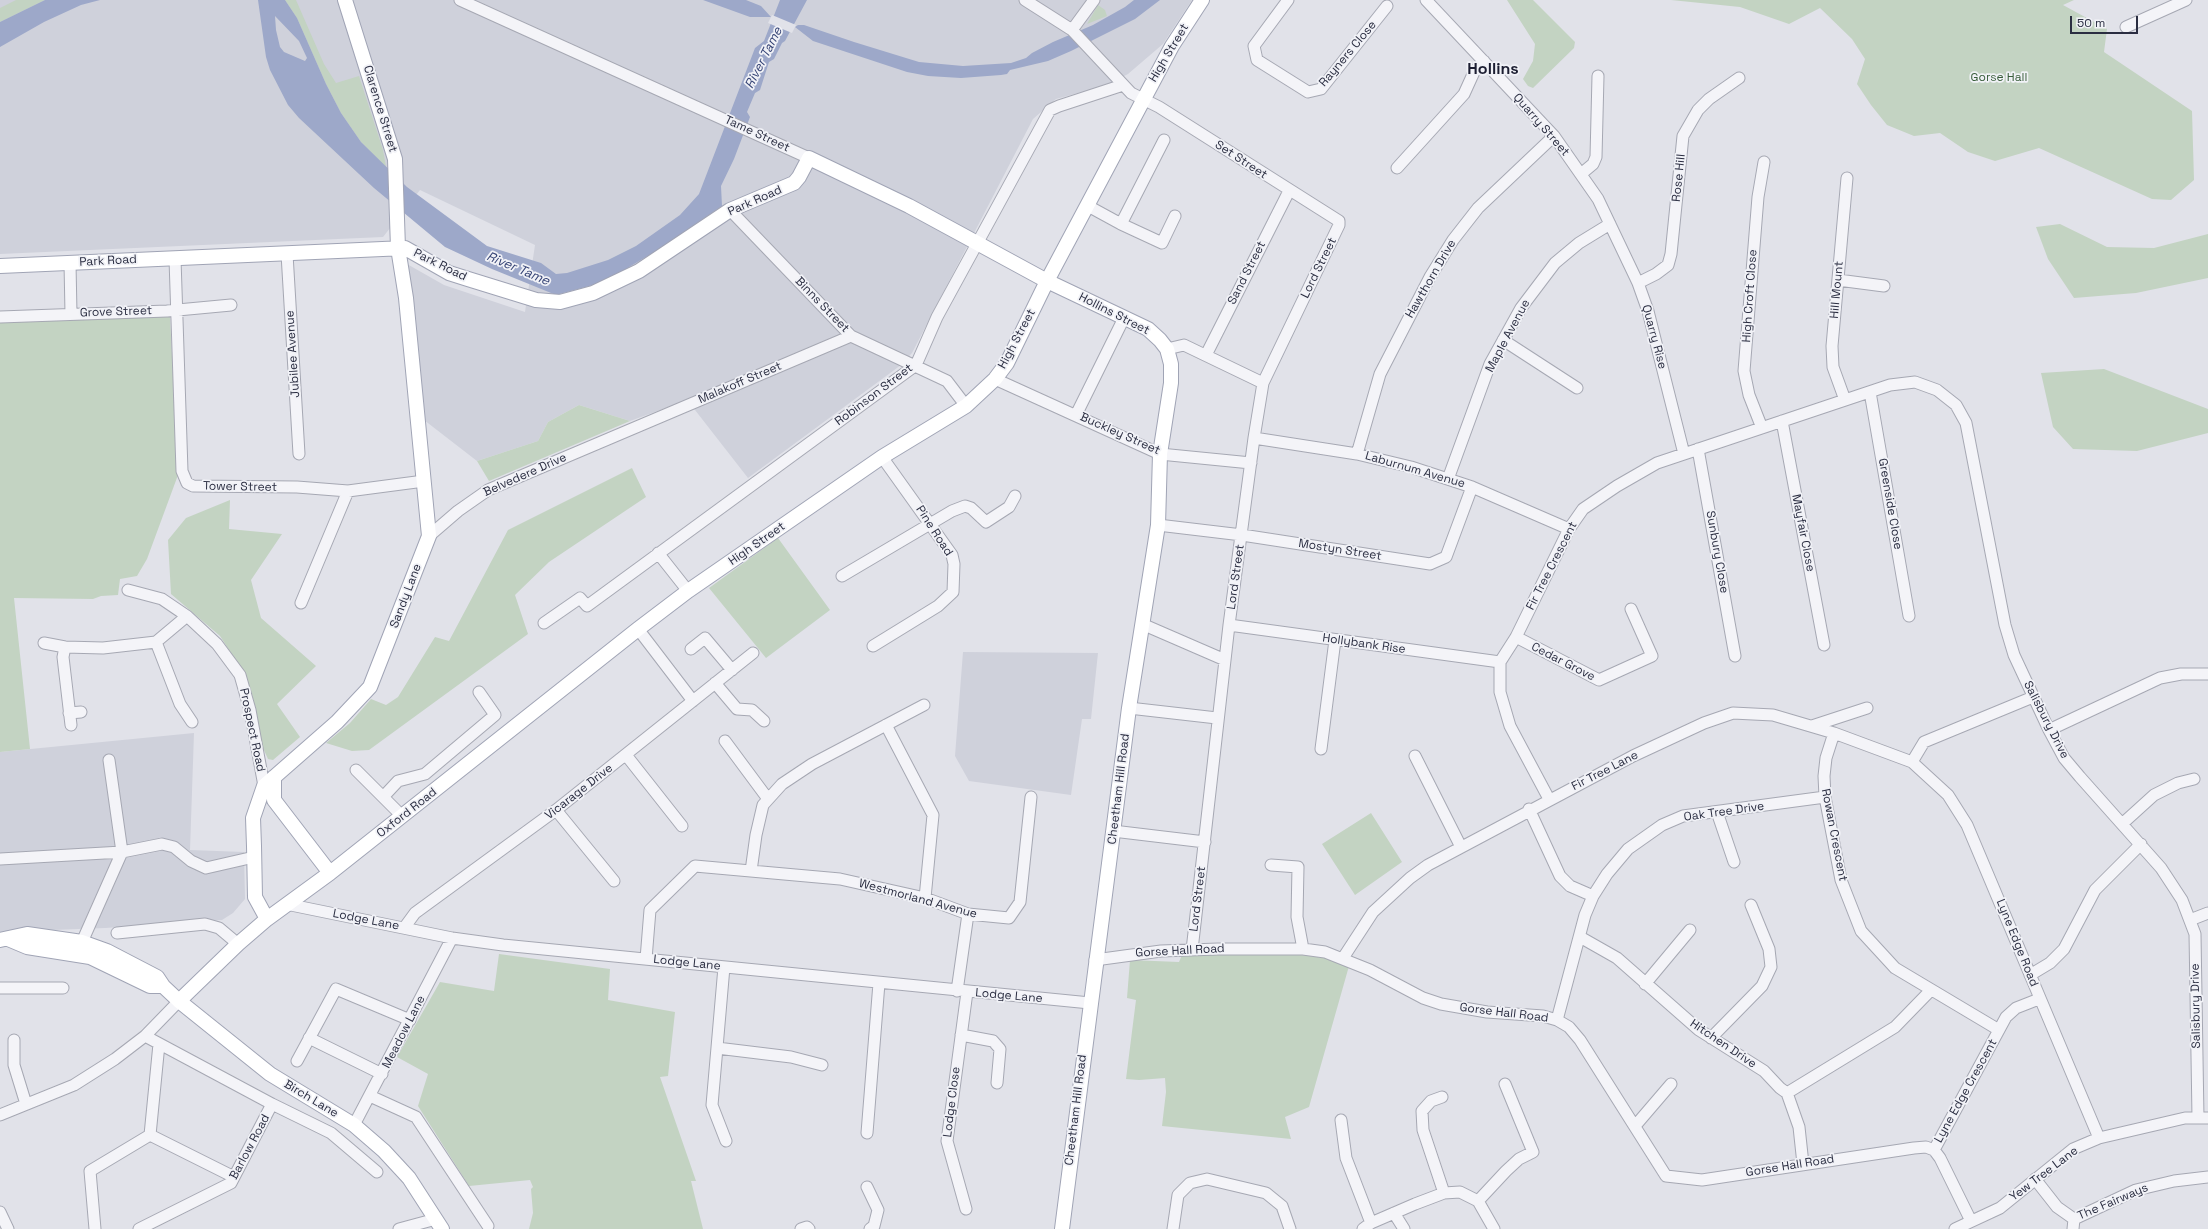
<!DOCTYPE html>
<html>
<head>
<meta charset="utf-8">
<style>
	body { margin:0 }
	#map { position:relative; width:2208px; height:1229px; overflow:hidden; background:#e1e2e9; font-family:"Space Grotesk",sans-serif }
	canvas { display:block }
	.scale { position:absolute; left:2070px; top:16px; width:68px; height:18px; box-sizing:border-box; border:2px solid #2a2d41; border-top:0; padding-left:5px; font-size:12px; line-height:14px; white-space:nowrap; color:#2a2d41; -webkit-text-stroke:3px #f1f2f7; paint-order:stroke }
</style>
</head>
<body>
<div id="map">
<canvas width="2208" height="1229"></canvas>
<div class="scale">50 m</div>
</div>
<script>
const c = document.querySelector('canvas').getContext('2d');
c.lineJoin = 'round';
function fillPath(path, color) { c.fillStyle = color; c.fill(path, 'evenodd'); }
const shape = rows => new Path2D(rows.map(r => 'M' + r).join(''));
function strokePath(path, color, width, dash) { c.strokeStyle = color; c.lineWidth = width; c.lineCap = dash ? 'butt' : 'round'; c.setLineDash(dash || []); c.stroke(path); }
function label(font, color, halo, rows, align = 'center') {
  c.font = font + ' "Space Grotesk",sans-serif'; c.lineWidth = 3.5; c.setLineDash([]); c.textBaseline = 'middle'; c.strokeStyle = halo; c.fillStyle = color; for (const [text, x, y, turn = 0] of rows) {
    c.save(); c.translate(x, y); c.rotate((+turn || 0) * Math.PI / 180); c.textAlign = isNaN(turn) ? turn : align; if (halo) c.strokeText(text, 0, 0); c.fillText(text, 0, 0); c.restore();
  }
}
fillPath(shape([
	[0,0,1192,0,1163,44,1128,74,1107,85,1056,99,1033,119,912,353,901,365,748,478,695,410,685,401,630,421,579,405,548,422,538,441,477,461,424,420,407,264,444,285,525,312,535,245,420,190,383,237,0,254],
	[963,652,1098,653,1091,719,1082,719,1071,795,969,781,955,756],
	[194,733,190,850,244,852,245,899,233,913,222,920,105,928,0,932,0,752]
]), '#cfd1db');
fillPath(shape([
	[16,0,45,0,0,22,0,8],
	[285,0,296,0,324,64,336,83,359,76,383,150,386,167,361,142,341,113,326,84,297,18],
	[1507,0,1533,0,1575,42,1574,48,1533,88,1528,86,1523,79,1533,61,1535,44],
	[1671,0,2074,0,2063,5,2107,29,2104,52,2192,111,2194,180,2171,200,2152,199,2039,148,1995,161,1968,152,1940,133,1914,136,1887,125,1871,105,1857,84,1865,59,1852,39,1820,8,1789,24,1740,7],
	[1098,5,1105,10,1107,16,1087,24],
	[2060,224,2107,247,2154,248,2208,234,2208,278,2136,293,2074,298,2048,259,2036,227],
	[170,316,178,475,147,559,137,576,120,579,118,595,101,596,93,599,14,598,30,749,0,752,0,321],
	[2104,369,2208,409,2208,433,2137,451,2073,449,2053,427,2041,373],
	[579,405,630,421,489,481,477,461,538,441,548,422],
	[632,468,646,497,549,562,515,595,528,634,369,750,352,751,326,743,350,723,371,699,386,705,398,697,435,637,449,641,508,530],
	[230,500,229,529,282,534,251,580,261,618,316,666,277,704,300,737,273,760,268,759,263,748,252,694,245,675,220,636,171,594,168,540,186,518],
	[778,538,830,610,766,658,709,588],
	[1371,813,1402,862,1355,895,1322,844],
	[499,954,610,969,608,1000,675,1012,668,1076,660,1077,696,1181,691,1181,703,1229,529,1229,533,1213,531,1189,533,1187,530,1180,469,1186,418,1106,428,1074,397,1057,440,982,494,991],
	[1293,954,1326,958,1349,966,1309,1107,1285,1117,1291,1139,1162,1126,1166,1092,1165,1078,1139,1080,1126,1079,1136,1000,1127,998,1130,960,1179,962,1182,955]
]), '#c3d3c2');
fillPath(shape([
	[45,0,100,0,81,5,44,22,0,47,0,22],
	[258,0,285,0,297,18,326,84,341,113,361,142,407,187,487,246,541,263,556,274,567,273,608,260,636,246,680,215,699,194,755,48,764,41,780,0,807,0,785,41,782,43,774,59,769,62,760,90,755,93,747,112,750,117,734,159,721,186,722,206,656,251,619,273,593,285,556,295,492,269,445,247,374,188,299,118,288,105,270,70,266,57],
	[275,16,299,41,307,58,305,61,284,52,280,47,276,30],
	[703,0,746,0,761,6,771,17,750,17],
	[1134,0,1160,0,1135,19,1071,51,1048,61,1010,70,1007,74,1001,75,961,78,928,76,907,72,813,41,795,27,798,25,804,25,854,42,919,62,963,66,1011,63,1026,58,1032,53,1053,42,1093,25,1125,7]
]), '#9da8c9');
fillPath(shape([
	[772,15,796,25,792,33,768,23]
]), '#e1e2e9');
const minor = shape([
	[460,0,809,158],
	[1025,0,1072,30,1131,93,1159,107,1339,221,1339,225,1263,383,1254,438,1229,625,1192,950],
	[1288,0,1254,46,1257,60,1308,92,1321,89,1387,6],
	[1426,0,1554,136,1598,199,1638,283,1648,311,1684,454],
	[2126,27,2186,0],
	[1072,30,1094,0],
	[1164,140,1121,224,1162,243,1175,216],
	[1397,168,1464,94,1474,72,1484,61],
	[1581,174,1593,164,1596,157,1598,76],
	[1088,206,1121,224],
	[730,210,851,336,947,381,966,406],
	[287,254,299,454],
	[175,259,182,471,187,483,193,486,297,487,348,491,424,481],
	[70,263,71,314],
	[1838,280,1884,286],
	[1638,283,1656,274,1668,265,1671,254,1683,136,1698,110,1709,99,1739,78],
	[0,317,167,311,231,305],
	[1503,340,1577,388],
	[1167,349,1184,345,1263,383],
	[1206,355,1289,191],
	[995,379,1160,454,1251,463],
	[1870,392,1909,616],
	[1845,400,1833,367,1832,346,1847,178],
	[1076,415,1124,318],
	[1782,421,1824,645],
	[1762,428,1749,395,1744,371,1758,197,1764,162],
	[1254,438,1357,454,1411,467,1472,487,1569,529],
	[1698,449,1735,656],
	[1357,454,1380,374,1430,277,1453,240,1478,208,1554,136],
	[1448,479,1490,364,1521,308,1555,263,1579,243,1610,224],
	[1158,525,1242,535,1430,564,1446,557,1472,487],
	[429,536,458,511,488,490,851,336],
	[658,553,688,591],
	[842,576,952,511,965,506,971,508,986,522,1009,507,1015,496],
	[128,590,162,599,187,616,217,644,240,675,250,710,264,786],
	[301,603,348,491],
	[544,623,580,598,587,606,916,365,937,317,1050,110,1059,106,1123,85],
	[1142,624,1225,660],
	[1229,625,1500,662],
	[638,629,693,701],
	[1516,637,1599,680,1652,656,1631,609],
	[156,642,180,704,192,722],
	[44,643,65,647,103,648,156,642,187,616],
	[873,646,938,606,953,592,954,564,952,555,882,457],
	[65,647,63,657,71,725],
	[691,649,705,638,732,670],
	[715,683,737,709,752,710,764,721],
	[1129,708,1217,718],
	[69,713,81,712],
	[886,725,933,815,925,898],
	[1812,726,1867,708],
	[2049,730,2160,678,2181,674,2208,674],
	[1834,733,1826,758,1824,776,1825,797,1841,880,1861,931,1895,968,1999,1030],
	[725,741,768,799],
	[1321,749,1335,640],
	[626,755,682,826],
	[1415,756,1461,847],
	[109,760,122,852,162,844,174,847,191,861,206,868,254,857],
	[1912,762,1924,742,2033,697],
	[356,770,402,816],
	[384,796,398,781,425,774,495,715,479,692],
	[1549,799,1510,726,1500,692,1500,662,1516,637,1569,529,1583,509,1617,486,1657,463,1890,385,1915,382,1937,390,1956,405,1966,423,2005,625,2014,655,2049,730,2064,758,2080,777,2161,868,2182,900,2195,934,2198,1118],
	[1529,809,1560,876,1570,886,1593,896],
	[556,810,614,881],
	[1717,812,1734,862],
	[2122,824,2154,795,2178,783,2194,779],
	[1113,831,1205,842],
	[0,859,122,852,82,942,76,948],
	[1271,865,1298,867,1297,917,1303,949],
	[751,871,756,835,763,805,782,784,812,764,924,705],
	[286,904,452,938,503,945,1090,1003],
	[2190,920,2208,913],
	[404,928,415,913,556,810,753,653],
	[117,933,205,924,219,928,238,944],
	[1580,937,1617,958,1699,1030,1764,1071,1780,1088,1787,1093,1799,1127,1803,1164],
	[1343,958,1373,912,1410,878,1428,865,1633,756,1704,723,1733,713,1773,715,1834,733,1912,762,1948,795,1967,825,2099,1138],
	[646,959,650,910,695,866,840,879,925,898,968,914,1009,918,1020,902,1031,797],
	[1095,960,1161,951,1218,949,1303,949,1325,952,1370,970,1423,998,1441,1004,1487,1012,1543,1016,1557,1020,1569,1027,1580,1040,1666,1176,1702,1180,1914,1148,1926,1147,1934,1150],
	[724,967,712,1105,726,1141],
	[2030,975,2050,963,2064,949,2095,890,2141,844],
	[1645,984,1690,930],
	[0,988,63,988],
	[957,991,968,914],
	[1557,1020,1585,915,1593,896,1607,874,1628,849,1662,825,1683,816,1825,797],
	[961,1035,993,1041,1000,1049,997,1083],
	[145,1036,272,1104,331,1133,377,1172],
	[309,1038,382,1074],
	[1711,1038,1762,986,1771,967,1769,949,1751,905],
	[14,1040,14,1065,26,1104],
	[717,1048,791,1057,822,1065],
	[297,1061,336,989,410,1020],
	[1787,1093,1895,1027,1931,990],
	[370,1096,416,1117,488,1226],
	[1442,1097,1431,1101,1422,1111,1423,1130,1444,1193],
	[0,1115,74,1085,115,1059,145,1036,179,1001],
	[1341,1120,1346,1158,1371,1223],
	[354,1125,452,938],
	[1635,1126,1671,1084],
	[867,1133,879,983],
	[150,1135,234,1177],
	[2035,1179,2057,1207,2074,1219,2136,1190,2174,1181,2208,1177],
	[867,1187,878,1210,874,1226,870,1229],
	[1478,1201,1506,1171,1519,1159,1533,1152,1505,1084],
	[966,1209,947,1141,967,992],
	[0,1212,8,1229],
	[1394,1213,1404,1229],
	[1971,1221,1940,1158,1934,1150,2006,1017,2016,1008,2039,999],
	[95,1229,90,1171,150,1135,159,1044],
	[139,1229,231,1183,272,1104],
	[399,1229,436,1219],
	[801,1229,807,1227,809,1229],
	[1173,1229,1178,1195,1190,1183,1207,1179,1266,1193,1282,1206,1290,1229],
	[1363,1229,1371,1223,1415,1204,1444,1193,1460,1192,1478,1201,1494,1229],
	[1955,1229,2000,1208,2073,1149,2099,1138,2185,1118,2208,1118],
	[2073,1229,2074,1219]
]);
const major = shape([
	[0,266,405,248,449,273,468,279,536,300,560,302,593,293,639,271,730,210,794,183,799,177,809,158,909,206,1047,281,1148,329,1160,340,1167,349,1171,364,1171,383,1160,454,1158,525,1129,708,1062,1229],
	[274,777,274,800,330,873],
	[267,919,255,897,254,846,253,818,264,786,337,722,370,687,429,536,406,298,398,248,395,159,345,0],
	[8,939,27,947,90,957,150,986,163,986],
	[0,940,27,934,82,942,107,951,157,977,163,986,179,1001,270,1074,354,1125,384,1151,409,1178,442,1229],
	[179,1001,238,944,267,919,330,873,638,629,688,591,882,457,966,406,995,379,1007,363,1047,281,1172,46,1202,0]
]);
strokePath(minor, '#a6a8b3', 13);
strokePath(major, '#a0a4b5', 16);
strokePath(minor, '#f4f4f8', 11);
strokePath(major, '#fff', 14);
label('12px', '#2a2d41', '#f1f2f7', [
	["High Street",1169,53,-59],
	["Rayners Close",1348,54,-50],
	["Clarence Street",380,109,73],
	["Quarry Street",1541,125,49],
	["Tame Street",757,134,25],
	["Set Street",1241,160,33],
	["Rose Hill",1679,178,-84],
	["Park Road",755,201,-24],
	["Park Road",108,261,-3],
	["Park Road",440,265,26],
	["Lord Street",1319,268,-64],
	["Sand Street",1247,273,-63],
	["Hawthorn Drive",1431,279,-60],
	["Hill Mount",1837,290,-85],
	["High Croft Close",1750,296,-86],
	["Binns Street",822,305,46],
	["Grove Street",116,312,-2],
	["Hollins Street",1114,314,27],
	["Maple Avenue",1508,336,-62],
	["Quarry Rise",1654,337,75],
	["High Street",1017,339,-62],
	["Jubilee Avenue",293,354,-94],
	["Malakoff Street",740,383,-23],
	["Robinson Street",874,395,-37],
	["Buckley Street",1120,434,24],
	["Laburnum Avenue",1415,470,16],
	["Belvedere Drive",525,475,-24],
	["Tower Street",240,487,1],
	["Greenside Close",1890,504,80],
	["Pine Road",934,531,57],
	["Mayfair Close",1803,533,79],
	["High Street",757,544,-35],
	["Mostyn Street",1340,550,9],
	["Sunbury Close",1717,552,80],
	["Fir Tree Crescent",1552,566,-63],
	["Lord Street",1236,577,-82],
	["Sandy Lane",406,596,-69],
	["Hollybank Rise",1364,644,8],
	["Cedar Grove",1563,662,27],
	["Salisbury Drive",2046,720,63],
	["Prospect Road",252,730,78],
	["Fir Tree Lane",1605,771,-27],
	["Cheetham Hill Road",1119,789,-83],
	["Vicarage Drive",579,792,-38],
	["Oak Tree Drive",1724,812,-8],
	["Oxford Road",407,813,-38],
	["Rowan Crescent",1834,835,79],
	["Westmorland Avenue",918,899,15],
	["Lord Street",1198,899,-83],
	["Lodge Lane",366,920,11],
	["Lyne Edge Road",2017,943,68],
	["Gorse Hall Road",1180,951,-3],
	["Lodge Lane",687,963,6],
	["Lodge Lane",1009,996,5],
	["Salisbury Drive",2196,1006,-91],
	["Gorse Hall Road",1504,1013,7],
	["Meadow Lane",404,1032,-63],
	["Hitchen Drive",1723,1044,34],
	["Lyne Edge Crescent",1966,1091,-61],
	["Birch Lane",311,1099,31],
	["Lodge Close",952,1102,-83],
	["Cheetham Hill Road",1076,1110,-83],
	["Barlow Road",250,1147,-62],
	["Gorse Hall Road",1790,1166,-9],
	["Yew Tree Lane",2044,1174,-37],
	["The Fairways",2113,1202,-23]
]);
label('12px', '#375c39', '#f1f2f7', [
	["Gorse Hall",1999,78]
]);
label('italic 13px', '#344274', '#f1f2f7', [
	["River Tame",764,58,-63],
	["River Tame",518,269,23]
]);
label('bold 16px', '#1c1e32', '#f1f2f7', [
	["Hollins",1493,70]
]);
</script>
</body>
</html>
